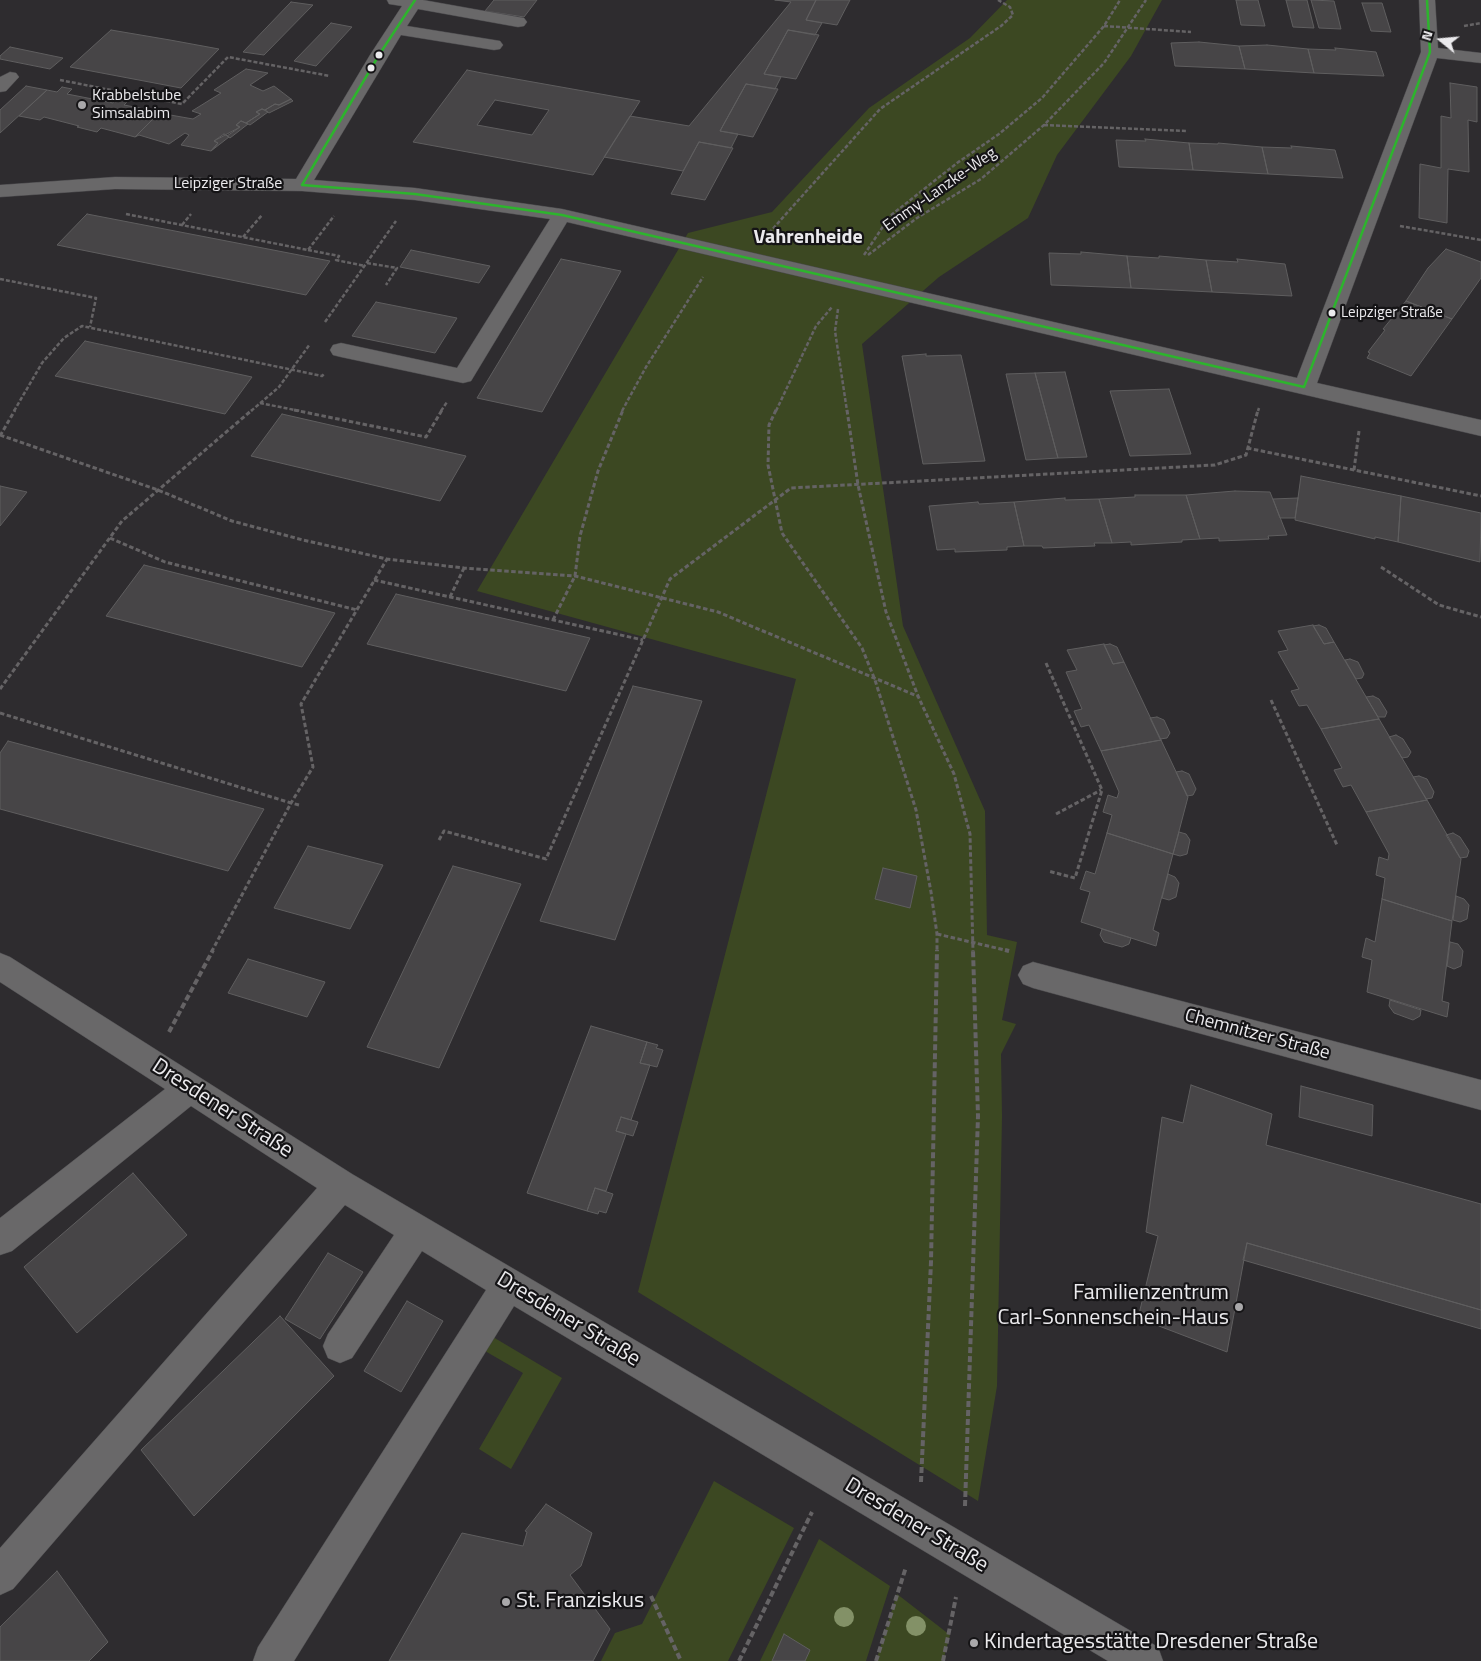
<!DOCTYPE html>
<html>
<head>
<meta charset="utf-8">
<style>
	body { margin:0 }
	#map { position:relative; width:1481px; height:1661px; overflow:hidden; background:#2e2c2f; font-family:"Titillium Web",sans-serif }
	canvas { display:block }
	.north { position:absolute; left:1416px; top:15px; width:50px; height:50px; -webkit-text-stroke:4px #151416; paint-order:stroke; rotate:287deg; font-size:14px; font-weight:700; line-height:20px; text-align:center; color:#ebeaed }
	.north::after { content:''; display:block; margin:auto; width:18px; height:22px; background:#ebeaed; clip-path:polygon(50% 0,100% 100%,50% 72%,0 100%) }
</style>
</head>
<body>
<div id="map">
<canvas width="1481" height="1661"></canvas>
<div class="north">N</div>
</div>
<script>
const c = document.querySelector('canvas').getContext('2d');
c.lineJoin = 'round';
function fillPath(path, color) { c.fillStyle = color; c.fill(path, 'evenodd'); }
const shape = rows => new Path2D(rows.map(r => 'M' + r).join(''));
function strokePath(path, color, width, dash) { c.strokeStyle = color; c.lineWidth = width; c.lineCap = dash ? 'butt' : 'round'; c.setLineDash(dash || []); c.stroke(path); }
function label(font, color, halo, rows, align = 'center') {
  c.font = font + ' "Titillium Web",sans-serif'; c.lineWidth = 4.5; c.setLineDash([]); c.textBaseline = 'middle'; c.strokeStyle = halo; c.fillStyle = color; for (const [text, x, y, turn = 0] of rows) {
    c.save(); c.translate(x, y); c.rotate((+turn || 0) * Math.PI / 180); c.textAlign = isNaN(turn) ? turn : align; if (halo) c.strokeText(text, 0, 0); c.fillText(text, 0, 0); c.restore();
  }
}
fillPath(shape([
	[1007,0,1162,0,1131,56,1057,155,1028,218,939,277,862,344,903,626,985,811,987,935,1017,942,1002,1020,1016,1024,1001,1054,1002,1116,997,1386,978,1501,638,1292,796,679,477,591,688,233,772,212,869,108,970,38],
	[493,1337,562,1378,511,1469,479,1449,523,1373,485,1351],
	[714,1481,794,1528,728,1661,601,1661,615,1633,642,1624],
	[819,1539,890,1586,866,1661,760,1661],
	[897,1594,950,1635,943,1661,876,1661]
]), '#3c4822');
const building = shape([
	[494,0,537,0,524,17,485,11,494,0],
	[775,0,816,0,806,20,822,23,815,35,788,30,764,74,781,77,775,89,746,84,720,131,738,134,731,148,699,142,683,171,604,157,630,116,689,126,791,2,775,0],
	[816,0,850,0,837,25,806,20,816,0],
	[1236,0,1258,0,1265,26,1241,25,1236,0],
	[1286,0,1307,0,1314,28,1293,27,1286,0],
	[1311,0,1334,1,1341,29,1319,28,1311,0],
	[291,2,313,5,264,55,243,52,291,2],
	[1362,3,1382,3,1391,32,1371,31,1362,3],
	[331,23,352,27,316,66,294,61,331,23],
	[111,30,170,40,219,49,181,88,70,67,111,30],
	[788,30,819,35,796,79,764,74,788,30],
	[1199,42,1239,46,1245,69,1175,66,1171,43,1199,42],
	[1267,45,1308,49,1314,73,1245,69,1239,46,1267,45],
	[10,47,63,58,50,69,0,59,0,56,10,47],
	[1335,48,1376,52,1384,76,1314,73,1308,49,1336,50,1335,48],
	[246,69,268,73,250,85,263,91,274,86,291,99,279,105,275,104,265,110,262,109,256,112,260,114,246,123,241,121,236,125,240,127,214,141,218,143,211,151,181,145,189,135,185,133,169,144,139,135,135,137,159,113,193,119,201,114,192,111,221,93,214,90,246,69],
	[467,70,482,73,640,101,593,175,413,142,467,70],
	[495,100,549,110,532,135,477,125,495,100],
	[1450,83,1477,87,1477,122,1468,120,1469,172,1448,169,1447,223,1419,218,1420,164,1441,168,1441,116,1451,118,1450,83],
	[746,84,778,89,753,137,720,131,746,84],
	[26,86,47,90,0,133,0,110,26,86],
	[62,87,72,89,67,94,113,103,117,98,129,100,124,105,160,112,135,137,101,128,97,132,77,127,79,126,44,117,40,120,19,116,47,90,57,92,62,87],
	[291,99,293,101,269,113,265,110,275,104,279,105,291,99],
	[262,109,268,112,250,125,246,123,260,114,256,112,262,109],
	[241,121,248,124,230,138,227,136,240,127,236,125,241,121],
	[224,134,229,137,211,151,218,143,214,141,224,134],
	[1145,139,1189,143,1193,170,1119,167,1116,140,1146,141,1145,139],
	[699,142,733,148,705,200,671,194,699,142],
	[1189,143,1218,144,1218,143,1262,147,1268,174,1193,170,1189,143],
	[1291,146,1335,150,1343,178,1268,174,1262,147,1292,148,1291,146],
	[87,214,330,261,306,295,57,245,87,214],
	[1446,249,1481,262,1481,278,1452,319,1406,301,1428,268,1446,249],
	[411,250,490,266,479,283,400,267,411,250],
	[1081,252,1127,256,1131,288,1051,285,1049,253,1081,254,1081,252],
	[1127,256,1159,258,1159,256,1206,260,1212,292,1131,288,1127,256],
	[561,259,621,271,542,412,477,398,561,259],
	[1237,259,1285,264,1292,296,1212,292,1206,260,1238,262,1237,259],
	[1406,301,1452,319,1411,376,1367,358,1370,353,1368,352,1385,330,1383,329,1406,301],
	[376,302,457,318,435,353,352,336,376,302],
	[85,341,252,377,225,414,55,376,85,341],
	[926,354,926,356,961,355,985,461,923,464,902,356,926,354],
	[1065,372,1087,457,1058,458,1035,373,1065,372],
	[1035,373,1058,458,1026,460,1006,374,1035,373],
	[1169,389,1191,454,1130,456,1110,391,1169,389],
	[282,414,466,456,440,501,251,456,282,414],
	[1301,476,1401,496,1398,542,1375,537,1375,539,1295,520,1301,476],
	[0,486,27,492,0,526,0,486],
	[1235,491,1270,492,1287,535,1268,536,1269,539,1219,541,1219,538,1200,539,1186,495,1235,491],
	[1135,495,1186,495,1200,539,1182,540,1182,542,1131,545,1131,542,1112,543,1099,499,1135,497,1135,495],
	[1401,496,1481,513,1480,562,1398,542,1401,496],
	[1065,498,1065,500,1099,499,1112,543,1094,543,1095,546,1043,548,1042,546,1024,546,1014,502,1065,498],
	[1298,498,1295,518,1280,518,1273,499,1298,498],
	[978,502,979,504,1014,502,1024,546,1007,547,1007,550,955,552,955,549,937,550,929,506,978,502],
	[144,565,335,613,302,667,106,616,144,565],
	[396,594,590,638,566,691,367,644,396,594],
	[1313,625,1324,644,1334,642,1379,719,1321,729,1307,705,1299,706,1291,691,1299,689,1278,652,1288,650,1278,631,1313,625],
	[1319,625,1326,628,1334,642,1324,644,1313,626,1319,625],
	[1104,644,1113,664,1124,662,1161,740,1101,751,1089,725,1081,727,1074,711,1082,709,1066,672,1077,670,1067,650,1104,644],
	[1110,644,1117,647,1124,662,1113,664,1104,645,1110,644],
	[1350,659,1358,662,1364,674,1362,678,1356,679,1345,660,1350,659],
	[633,686,702,701,615,940,540,921,633,686],
	[1373,696,1379,699,1387,712,1385,717,1378,717,1366,697,1373,696],
	[1157,717,1164,720,1170,733,1167,738,1160,739,1150,718,1157,717],
	[1379,719,1402,758,1427,800,1366,812,1351,785,1343,787,1334,770,1342,768,1321,729,1379,719],
	[1396,735,1403,739,1411,752,1408,757,1402,758,1389,737,1396,735],
	[1161,740,1188,797,1173,854,1107,833,1112,815,1103,812,1108,795,1117,798,1119,792,1101,751,1161,740],
	[8,741,264,809,228,871,0,809,0,753,8,741],
	[1182,771,1189,774,1196,789,1193,795,1187,796,1176,772,1182,771],
	[1419,776,1427,779,1434,792,1432,798,1426,799,1413,777,1419,776],
	[1427,800,1461,859,1452,921,1382,899,1385,878,1376,875,1379,857,1388,860,1389,854,1366,812,1427,800],
	[1179,832,1186,834,1190,840,1187,854,1180,856,1173,854,1179,832],
	[1107,833,1173,854,1153,930,1159,933,1156,946,1081,922,1090,892,1080,889,1086,871,1095,874,1107,833],
	[1453,833,1460,837,1469,851,1467,857,1460,858,1446,835,1453,833],
	[308,846,383,865,350,929,274,908,308,846],
	[453,866,521,884,439,1068,367,1047,453,866],
	[883,868,917,876,910,908,875,899,883,868],
	[1168,874,1175,877,1179,883,1176,897,1169,900,1162,898,1168,874],
	[1456,896,1464,899,1469,905,1467,919,1460,922,1453,920,1456,896],
	[1382,899,1452,921,1442,1001,1449,1003,1447,1017,1367,992,1372,960,1362,957,1366,938,1375,942,1382,899],
	[1102,929,1131,938,1129,944,1122,947,1104,942,1100,935,1102,929],
	[1450,942,1458,944,1463,951,1461,966,1454,969,1447,966,1450,942],
	[248,959,325,982,307,1017,228,993,248,959],
	[1390,1000,1421,1010,1420,1016,1413,1020,1394,1013,1389,1006,1390,1000],
	[591,1026,647,1042,640,1063,650,1065,631,1120,621,1117,616,1131,626,1134,606,1191,595,1188,587,1211,527,1193,591,1026],
	[647,1042,658,1045,656,1048,663,1050,657,1067,640,1063,647,1042],
	[1191,1085,1272,1114,1266,1145,1481,1204,1481,1310,1247,1243,1227,1352,1138,1318,1158,1236,1146,1232,1162,1117,1183,1123,1191,1085],
	[1301,1086,1373,1105,1372,1136,1299,1117,1301,1086],
	[621,1117,638,1122,633,1136,616,1131,621,1117],
	[133,1173,187,1235,77,1333,24,1267,133,1173],
	[595,1188,613,1194,606,1213,599,1211,598,1214,587,1211,595,1188],
	[1247,1243,1481,1310,1481,1329,1243,1260,1247,1243],
	[328,1253,363,1272,320,1339,285,1319,328,1253],
	[407,1301,443,1321,401,1392,364,1371,407,1301],
	[280,1316,334,1376,194,1516,141,1450,280,1316],
	[546,1504,592,1533,581,1566,570,1575,610,1629,593,1661,389,1661,462,1533,523,1546,527,1532,525,1531,546,1504],
	[57,1571,108,1642,89,1661,0,1661,0,1627,57,1571],
	[784,1634,810,1650,805,1661,772,1661,784,1634]
]);
fillPath(building, '#474547');
strokePath(building, '#5f5e5f', 1);
const minor = shape([
	[387,0,423,0,518,17,524,18,527,22,524,26,518,27,418,9,407,26,494,40,500,41,503,45,500,49,494,50,401,35,314,180,415,188,562,209,1297,378,1421,52,1419,0,1435,0,1438,48,1481,53,1481,63,1437,58,1317,383,1481,420,1481,436,567,222,471,381,463,383,341,357,333,355,330,350,333,345,341,343,457,368,550,219,415,200,302,191,115,189,0,197,0,185,115,177,296,179,370,55,402,6,389,4,387,0],
	[10,72,16,73,19,77,6,91,0,92,0,77,10,72],
	[0,953,10,957,352,1174,1158,1647,1163,1661,1108,1661,514,1306,294,1661,253,1661,258,1647,486,1290,422,1251,352,1358,340,1363,328,1358,323,1346,328,1334,394,1235,345,1205,13,1589,0,1595,0,1548,317,1188,191,1106,12,1251,0,1255,0,1218,165,1089,0,982,0,953],
	[1033,962,1481,1080,1481,1110,1033,988,1023,984,1018,975,1023,966,1033,962]
]);
strokePath(minor, '#49484b', 1);
strokePath(shape([
	[1104,26,1191,32],
	[1464,26,1481,23],
	[60,80,182,104,228,57,330,76],
	[1044,125,1186,131],
	[126,214,308,250,334,216],
	[182,225,191,214],
	[1400,226,1481,240],
	[769,233,880,109,1001,26,1013,15,1010,7,998,0],
	[243,237,262,215],
	[308,250,339,256,336,260,365,266],
	[864,255,890,216,957,163,999,134,1042,98,1104,26,1120,0],
	[868,255,917,218,981,179,1044,125,1104,63,1146,0],
	[367,263,397,268,386,285],
	[0,279,96,298,90,327],
	[838,309,835,331,847,411],
	[325,322,396,221],
	[260,403,300,411],
	[14,411,42,363,64,338,82,326,322,376,324,374],
	[251,411,279,387,310,344],
	[441,411,447,402],
	[622,411,646,367,703,277],
	[776,411,816,326,832,307],
	[1258,411,1259,408]
]), '#656365', 2.5, [4, 2]);
strokePath(shape([
	[294,410,426,437,442,410],
	[776,410,769,425,768,465,782,533,862,648,875,680,916,810,931,892,937,934,937,951],
	[847,410,858,485,886,612,918,696,954,774,970,834,973,951],
	[0,435,158,490,232,521,303,540,387,559,464,568,575,576,718,612,917,696],
	[0,436,15,410],
	[1247,448,1481,496],
	[1354,470,1359,431],
	[110,538,165,562,357,610],
	[1381,567,1439,605,1481,617],
	[374,580,643,640],
	[450,597,464,568],
	[553,620,575,576,580,536,598,471,623,410],
	[1046,663,1102,790,1075,878,1048,871],
	[0,689,122,521,252,410],
	[1271,700,1337,845],
	[0,713,291,803,212,951],
	[299,805,291,803,313,767,301,704,387,559],
	[1056,814,1101,790],
	[439,840,444,831,546,859,670,579,791,488,1215,465,1246,455,1258,410],
	[937,934,1009,951]
]), '#656365', 3, [4.5, 2.5]);
strokePath(shape([
	[1005,950,1009,951],
	[169,1032,213,950],
	[921,1482,931,1262,937,950],
	[965,1506,978,1116,973,950],
	[651,1596,681,1661],
	[739,1661,812,1512],
	[876,1661,906,1567],
	[943,1661,956,1597]
]), '#656365', 4, [6, 3]);
fillPath(minor, '#696869');
strokePath(shape([
	[302,185,415,194,562,215,1304,387],
	[302,185,379,55,415,0],
	[1304,387,1430,52,1427,0]
]), '#2db42d', 2.5);
c.fillStyle = '#839167';
for (const [x, y] of [
	[844,1617],
	[916,1626]
]) { c.beginPath(); c.arc(x, y, 10, 0, 2 * Math.PI); c.fill(); }
for (const [x, y, r, color] of [
	[379,55,4.5,"#ebeaed"],
	[371,68,4.5,"#ebeaed"],
	[82,105,5,"#a9a8aa"],
	[1332,313,4.5,"#ebeaed"],
	[1239,1307,5,"#a9a8aa"],
	[506,1602,5,"#a9a8aa"],
	[974,1643,5,"#a9a8aa"]
]) { const dot = new Path2D(); dot.arc(x, y, r, 0, 2 * Math.PI); c.fillStyle = color; c.fill(dot); strokePath(dot, '#151416', 2); }
label('15px', '#ebeaed', '#151416', [
	["Leipziger Straße",1341,313]
], 'left');
label('16px', '#ebeaed', '#151416', [
	["Krabbelstube",92,96],
	["Simsalabim",92,114]
], 'left');
label('16px', '#ebeaed', '#151416', [
	["Leipziger Straße",228,184],
	["Emmy-Lanzke-Weg",940,190,-35]
]);
label('19px', '#ebeaed', '#151416', [
	["Chemnitzer Straße",1257,1035,15]
]);
label('bold 20px', '#ebeaed', '#151416', [
	["Vahrenheide",808,238]
]);
label('22px', '#ebeaed', '#151416', [
	["Dresdener Straße",222,1109,33],
	["Dresdener Straße",568,1320,31],
	["Dresdener Straße",916,1526,31]
]);
label('22px', '#ebeaed', '#151416', [
	["Familienzentrum",1229,1294,"right"],
	["Carl-Sonnenschein-Haus",1229,1319,"right"],
	["St. Franziskus",516,1602],
	["Kindertagesstätte Dresdener Straße",984,1643]
], 'left');
</script>
</body>
</html>
